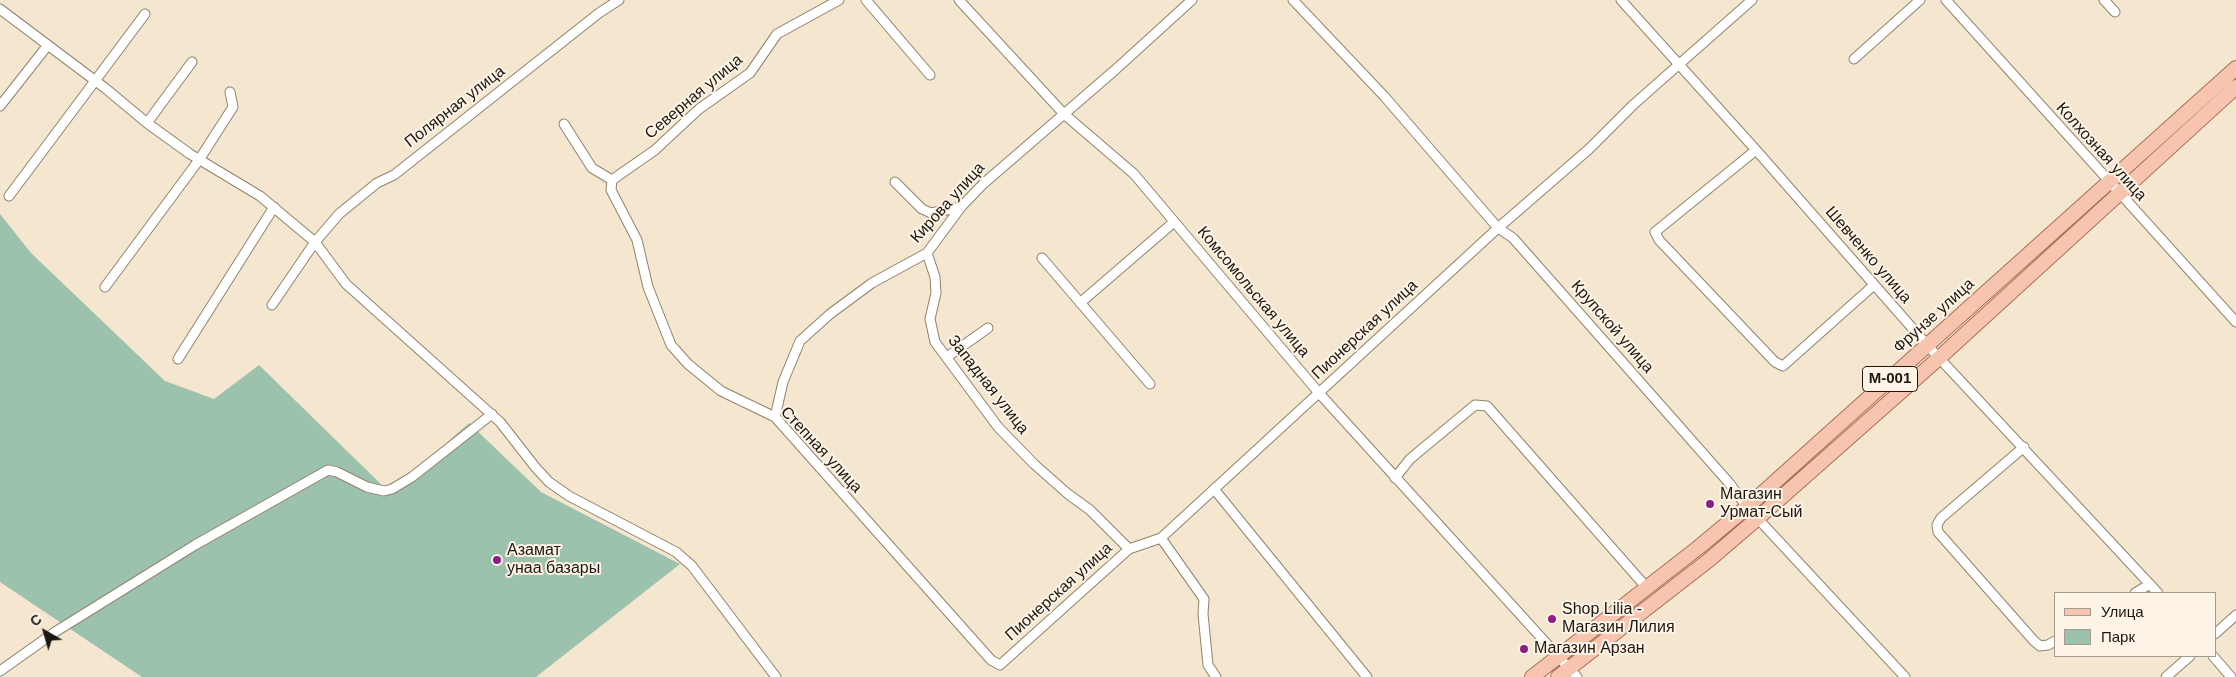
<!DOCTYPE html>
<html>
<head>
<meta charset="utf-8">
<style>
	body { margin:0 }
	#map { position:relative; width:2236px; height:677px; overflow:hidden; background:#f4e6cf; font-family:Helvetica,sans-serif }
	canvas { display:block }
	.legend { position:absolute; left:2054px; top:592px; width:162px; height:65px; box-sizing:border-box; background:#fdf4e7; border:1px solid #a39c91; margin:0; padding:6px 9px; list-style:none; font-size:15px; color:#1c1810 }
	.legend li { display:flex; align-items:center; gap:10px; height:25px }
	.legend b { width:25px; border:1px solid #a39c91 }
	.north { position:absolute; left:20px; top:607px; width:50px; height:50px; -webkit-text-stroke:4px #fdf4e7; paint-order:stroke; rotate:322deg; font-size:14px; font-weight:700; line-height:20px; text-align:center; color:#1c1810 }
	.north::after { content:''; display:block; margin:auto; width:18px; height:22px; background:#1c1810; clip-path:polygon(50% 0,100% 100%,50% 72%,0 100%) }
</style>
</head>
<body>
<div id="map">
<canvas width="2236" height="677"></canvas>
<ul class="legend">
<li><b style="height:6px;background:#f7c5af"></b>Улица</li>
<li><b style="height:14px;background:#9cc2ae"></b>Парк</li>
</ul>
<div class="north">С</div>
</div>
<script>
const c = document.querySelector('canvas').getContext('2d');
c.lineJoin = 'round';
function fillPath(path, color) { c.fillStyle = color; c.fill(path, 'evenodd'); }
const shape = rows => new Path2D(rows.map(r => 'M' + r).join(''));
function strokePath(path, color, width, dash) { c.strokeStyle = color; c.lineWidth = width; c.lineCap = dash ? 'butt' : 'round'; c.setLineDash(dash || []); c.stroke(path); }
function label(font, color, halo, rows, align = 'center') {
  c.font = font + ' Helvetica,sans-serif'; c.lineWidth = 4; c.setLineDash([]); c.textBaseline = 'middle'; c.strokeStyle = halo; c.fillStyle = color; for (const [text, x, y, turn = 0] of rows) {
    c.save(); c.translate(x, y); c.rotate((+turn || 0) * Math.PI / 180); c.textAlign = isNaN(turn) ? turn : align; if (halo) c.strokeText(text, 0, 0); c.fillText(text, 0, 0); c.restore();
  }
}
fillPath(shape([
	[0,214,31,253,165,381,214,399,259,365,390,493,469,423,541,492,680,564,536,677,142,677,0,582]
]), '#9cc2ae');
const minor = shape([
	[866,0,930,75],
	[959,0,1064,114,1134,174,1319,393,1577,677],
	[1293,0,1384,96,1498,228,1513,238,1730,484,1747,507,1905,677],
	[1621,0,1756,150,1928,346,2158,593],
	[1946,0,2236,322],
	[2104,0,2115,12],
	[0,9,105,88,147,123,190,154,260,196,315,242,346,284,500,422,536,468,549,482,569,496,676,552,692,566,776,677],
	[1854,59,1920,0],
	[0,106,48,45],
	[147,123,192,62],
	[564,124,592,168,612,180],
	[1756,150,1655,232,1659,240,1775,362,1783,366,1874,285],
	[612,180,611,190,637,240,648,287,671,345,688,364,721,391,775,417,991,660,1000,665,1129,549,1161,538,1498,228,1589,149,1633,105,1752,0],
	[612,180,655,150,699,109,750,73,777,34,839,0],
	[895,182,922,209,931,213,961,207],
	[9,196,145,14],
	[927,253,935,277,936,293,930,319,935,342,998,427,1034,464,1068,494,1090,510,1129,549],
	[1042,258,1150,384],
	[105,287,199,160,233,107,230,92],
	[1080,303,1174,222],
	[272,305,315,242,339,214,377,183,394,175,599,13,619,0],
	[947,357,988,328],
	[178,359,274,207],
	[775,417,783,382,800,341,830,314,872,283,927,253,961,207,983,184,1115,70,1192,0],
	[2024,447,1941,518,1937,525,1938,532,2034,641,2040,646,2048,645,2055,641],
	[1395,478,1410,459,1475,405,1487,406,1647,588],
	[1214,489,1367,677],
	[1161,538,1204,599,1203,614,1208,665,1216,677],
	[2135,593,2150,584],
	[2215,634,2236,615],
	[2213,656,2231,677],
	[0,671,55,632,195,545,328,470,337,472,367,487,384,491,392,489,412,477,492,414],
	[2166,677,2190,656]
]);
const primary = shape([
	[1532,677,1699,547,1747,507,2236,68],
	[1558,677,1709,560,1758,518,1939,358,2236,87]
]);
strokePath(minor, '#8f836e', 11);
strokePath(primary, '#a77055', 16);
strokePath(minor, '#fff', 9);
strokePath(primary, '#f7c5af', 14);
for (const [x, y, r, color] of [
	[1710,504,5,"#891f85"],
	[497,560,5,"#891f85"],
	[1552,619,5,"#891f85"],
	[1524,649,5,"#891f85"]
]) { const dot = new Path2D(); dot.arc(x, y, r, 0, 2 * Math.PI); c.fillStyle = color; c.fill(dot); strokePath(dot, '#fdf4e7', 2); }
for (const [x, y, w] of [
	[1890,379,55]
]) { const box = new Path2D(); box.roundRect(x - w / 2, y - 12.5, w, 25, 4); c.fillStyle = '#fdf4e7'; c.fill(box); strokePath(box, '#1c1810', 1); }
label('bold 15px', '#1c1810', null, [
	["M-001",1890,379]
]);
label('16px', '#1c1810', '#fdf4e7', [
	["Северная улица",694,97,-40],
	["Полярная улица",455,107,-38],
	["Колхозная улица",2101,152,48],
	["Кирова улица",948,203,-48],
	["Шевченко улица",1868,255,49],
	["Комсомольская улица",1253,292,50],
	["Фрунзе улица",1934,316,-42],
	["Крупской улица",1612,327,49],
	["Пионерская улица",1365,330,-43],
	["Западная улица",988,385,52],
	["Степная улица",821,450,47],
	["Пионерская улица",1059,592,-42]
]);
label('16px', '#1c1810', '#fdf4e7', [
	["Магазин",1720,495],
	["Урмат-Сый",1720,513],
	["Азамат",507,551],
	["унаа базары",507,569],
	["Shop Lilia -",1562,610],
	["Магазин Лилия",1562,628],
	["Магазин Арзан",1534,649]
], 'left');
</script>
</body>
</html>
